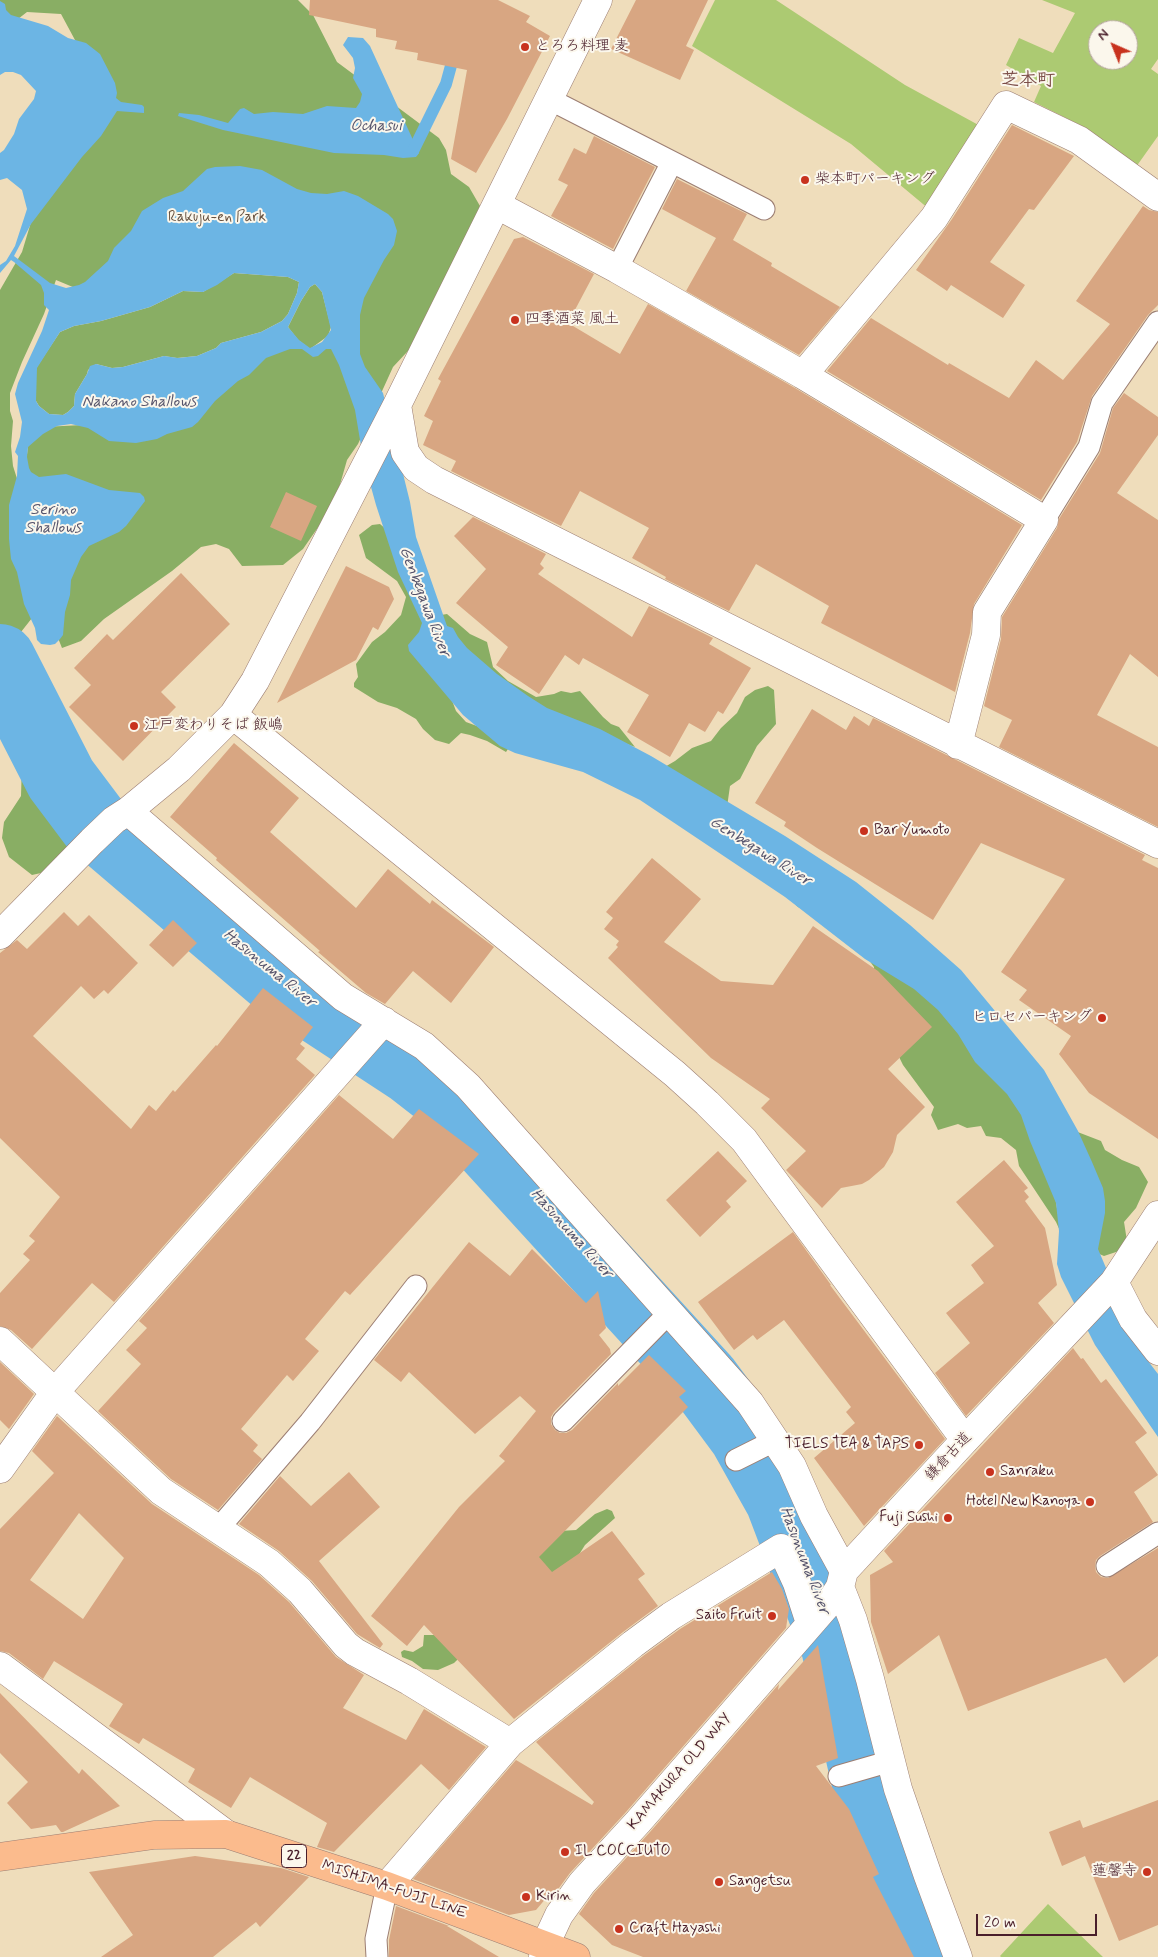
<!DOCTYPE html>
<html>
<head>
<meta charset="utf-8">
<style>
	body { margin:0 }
	#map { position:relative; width:1158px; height:1957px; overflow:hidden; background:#efddbb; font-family:Mynerve,sans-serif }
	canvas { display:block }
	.north { position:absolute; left:1088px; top:20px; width:50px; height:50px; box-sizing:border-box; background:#fbf7ec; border:1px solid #b4a19f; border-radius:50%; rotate:316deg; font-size:14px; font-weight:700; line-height:20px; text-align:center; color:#4a1f2b }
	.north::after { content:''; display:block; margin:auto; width:18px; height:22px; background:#c8321e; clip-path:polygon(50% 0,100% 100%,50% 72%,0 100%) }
	.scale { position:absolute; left:976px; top:1914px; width:121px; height:22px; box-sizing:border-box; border:2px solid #4a1f2b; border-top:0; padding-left:6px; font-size:15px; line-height:18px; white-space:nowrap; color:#4a1f2b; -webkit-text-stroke:4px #fbf7ec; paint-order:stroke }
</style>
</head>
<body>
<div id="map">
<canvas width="1158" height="1957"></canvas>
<div class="north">N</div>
<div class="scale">20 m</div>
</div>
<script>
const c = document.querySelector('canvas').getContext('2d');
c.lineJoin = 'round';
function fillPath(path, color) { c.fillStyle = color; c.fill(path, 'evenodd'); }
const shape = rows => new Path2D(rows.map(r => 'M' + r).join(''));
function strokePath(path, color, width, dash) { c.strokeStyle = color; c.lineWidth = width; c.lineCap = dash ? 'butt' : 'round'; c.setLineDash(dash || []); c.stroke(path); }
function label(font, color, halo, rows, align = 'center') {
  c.font = font + ' Mynerve,"Klee One",sans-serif'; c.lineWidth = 4; c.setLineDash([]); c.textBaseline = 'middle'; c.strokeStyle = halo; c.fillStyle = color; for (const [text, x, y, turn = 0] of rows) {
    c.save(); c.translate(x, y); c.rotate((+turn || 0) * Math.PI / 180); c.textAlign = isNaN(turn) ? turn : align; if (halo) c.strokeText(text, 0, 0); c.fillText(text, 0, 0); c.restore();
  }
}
fillPath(shape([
	[715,0,776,0,905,85,984,128,929,209,851,144,692,46],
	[1042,0,1158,0,1158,59,1151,69,1158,74,1158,136,1136,167,1088,129,1034,102,1041,86,1006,65,1019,38,1053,53,1075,13],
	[1098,30,1128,30,1128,60,1098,60],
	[1048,1904,1103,1957,1001,1957,1000,1956]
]), '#acca72');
fillPath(shape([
	[0,0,298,0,313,15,337,62,439,138,446,150,451,174,469,187,480,206,458,260,421,337,393,367,358,444,347,460,337,495,321,523,303,549,283,565,242,566,229,549,216,544,201,547,172,571,104,619,81,641,62,648,56,633,36,486,25,470,29,439,43,427,102,424,261,355,294,345,312,352,336,340,368,249,80,290,56,280,44,314,22,362,10,393,10,411,13,421,11,446,13,466,20,488,32,618,21,632,4,630,0,627,0,290,22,252,82,53,61,14,27,12,0,33],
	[234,273,288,277,299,282,297,293,288,314,282,321,261,332,221,343,216,348,197,356,177,358,164,356,123,367,112,368,96,364,88,370,87,374,75,394,74,406,68,412,63,415,49,414,39,406,36,401,36,368,60,332,74,326,101,321,150,307,183,291,203,292],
	[315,284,322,292,331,327,328,336,310,349,298,340,288,327,301,301,310,287],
	[380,524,388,531,456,711,466,722,485,729,510,746,506,752,487,741,470,735,461,733,449,744,435,740,423,729,416,719,397,708,378,702,354,687,354,683,358,677,356,664,372,642,385,632,401,615,406,597,397,581,366,558,359,535,372,525],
	[447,614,470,634,487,642,493,667,508,681,536,697,554,694,561,691,571,693,580,691,603,717,611,724,619,727,635,747,478,689,441,615],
	[0,641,12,650,25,687,15,709,77,823,72,846,50,871,32,875,9,857,2,838,4,822,21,796,22,762,10,740,0,728],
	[768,686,774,690,776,724,757,746,740,779,730,786,727,807,663,768,675,761,692,748,711,741,721,728,737,713,745,697,755,690],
	[792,901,892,952,1005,1087,1048,1153,1061,1233,1056,1222,1019,1166,1016,1150,1001,1138,986,1136,981,1126,967,1128,958,1124,938,1130,931,1115,934,1107,903,1065,878,1014,874,985,874,967,861,949,813,914,798,907],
	[1075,1131,1101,1141,1105,1150,1122,1160,1139,1167,1148,1182,1136,1208,1124,1222,1127,1241,1119,1251,1104,1256,1097,1253],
	[607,1509,612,1511,615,1518,585,1545,575,1561,504,1614,454,1663,438,1670,423,1669,412,1661,402,1657,401,1652,404,1650,413,1652,423,1646,424,1635,435,1635,560,1531,576,1530,595,1514]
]), '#89ae64');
fillPath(shape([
	[0,1,5,4,6,10,11,15,48,26,68,38,86,43,100,54,115,83,117,93,116,98,121,102,142,105,144,107,144,113,117,111,101,136,82,157,31,224,14,256,50,283,66,288,79,285,85,282,108,261,114,248,131,231,142,211,163,198,183,191,207,169,215,167,240,166,262,170,297,189,311,193,327,194,344,191,358,196,388,214,393,219,397,231,394,245,384,260,364,298,360,315,360,354,365,367,383,393,410,502,416,537,447,626,453,628,458,637,467,648,497,674,528,696,547,708,600,729,651,756,785,836,856,882,910,925,961,970,1044,1070,1078,1131,1092,1162,1103,1188,1105,1201,1105,1213,1098,1249,1109,1275,1125,1326,1138,1348,1158,1374,1158,1437,1095,1345,1061,1277,1057,1264,1059,1231,1056,1203,1030,1141,1021,1115,1007,1094,975,1062,958,1034,938,1010,914,989,865,959,785,897,640,800,583,772,515,753,500,746,463,715,409,651,408,645,419,632,422,623,398,572,376,505,363,458,355,410,339,365,331,349,326,349,318,356,313,357,302,349,290,349,266,358,249,375,238,381,215,401,198,422,192,427,167,434,157,439,136,443,109,441,88,428,71,424,57,426,43,434,28,447,27,457,29,468,31,472,39,477,66,474,109,490,140,493,144,497,145,501,126,526,119,532,89,546,81,557,71,580,70,595,65,612,63,635,60,639,55,644,50,645,41,644,37,640,35,628,24,604,17,572,11,559,9,539,9,505,17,476,18,456,15,452,20,437,22,422,15,394,18,383,42,331,49,310,44,305,44,293,41,285,14,262,11,260,0,273,0,265,6,261,15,246,27,209,22,190,7,178,0,180,0,153,4,150,14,134,19,119,34,99,36,91,21,75,13,72,5,72,0,75],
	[234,273,288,277,299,282,297,293,288,314,282,321,261,332,221,343,216,348,197,356,178,358,164,356,123,367,112,368,96,364,90,366,87,374,75,394,74,406,68,412,63,415,49,414,39,406,36,401,37,368,60,332,74,326,101,321,150,307,183,291,203,292,217,285],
	[315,284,322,292,331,330,322,342,310,348,299,340,288,327,301,301,310,287],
	[348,37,363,38,370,46,419,153,416,157,403,158,384,155,334,153,223,130,178,116,179,113,199,115,228,123,240,109,244,108,254,114,273,112,303,114,327,106,356,108,360,102,362,94,353,78,355,68,353,58,343,45],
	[0,646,10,665,9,668,0,672]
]), '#6cb5e4');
strokePath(shape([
	[413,151,446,84,455,51]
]), '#6cb5e4', 12);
strokePath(shape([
	[0,660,61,779,94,823,285,986,413,1070,440,1091,704,1380,744,1434,781,1500,837,1647,877,1823,928,1957]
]), '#6cb5e4', 72);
fillPath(shape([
	[310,0,498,0,530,16,526,22,550,36,507,119,476,173,451,159,467,70,417,60,418,53,395,49,397,41,376,37,376,29,309,15],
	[636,0,708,0,686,46,694,50,680,80,611,49],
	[1012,125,1074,156,1034,210,1029,209,990,262,1025,285,1003,318,951,285,947,291,916,270,952,219],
	[594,136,655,167,613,249,551,216,568,185,558,180,574,148,586,154],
	[677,179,747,214,733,240,772,263,771,266,840,307,799,355,686,291,716,238,662,209],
	[1143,206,1149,210,1158,212,1158,305,1148,315,1092,396,1077,442,1041,500,827,371,871,318,948,365,949,363,1009,398,1036,360,1063,380,1110,324,1076,301],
	[523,237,594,274,568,323,620,354,648,304,795,388,1022,525,974,604,970,633,955,692,821,623,829,606,756,564,729,611,665,579,666,577,632,558,649,528,580,491,561,526,451,471,456,461,423,445,433,421,424,416,441,381,438,379,514,239],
	[1124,393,1158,417,1158,435,1117,493,1158,520,1158,677,1130,654,1097,715,1158,747,1158,827,999,747,1012,720,984,706,1001,639,1002,617,1057,528,1059,519,1100,453,1113,408],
	[286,492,317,506,301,541,270,527],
	[473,517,546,554,540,564,544,568,538,574,632,637,649,606,713,638,709,644,751,668,723,714,718,711,705,732,689,723,670,757,627,732,649,695,583,658,579,665,565,655,539,694,496,665,508,647,456,603,486,569,454,536],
	[346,566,389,587,394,599,378,630,373,627,356,660,277,703],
	[181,573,230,624,161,692,176,707,123,761,69,707,91,685,74,668,107,634,113,640],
	[812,709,846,730,854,716,869,726,873,718,1145,855,1142,860,1158,868,1158,1139,1089,1093,1059,1054,1071,1036,1019,1000,1027,990,1001,972,1065,879,981,843,933,920,817,848,784,826,786,822,755,803],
	[234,743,299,798,270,832,356,908,388,869,430,904,432,900,494,947,451,1003,413,971,385,1004,366,993,318,952,320,951,216,860,217,858,170,817],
	[652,858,701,899,664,942,721,981,773,985,813,926,878,971,932,1027,888,1069,925,1107,897,1135,893,1152,884,1167,869,1180,862,1184,841,1188,822,1208,786,1170,806,1151,761,1108,770,1099,711,1058,608,958,618,947,616,945,619,941,604,929,613,918,606,912],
	[64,912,78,926,89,915,138,963,108,994,104,990,94,999,81,986,33,1036,131,1129,149,1105,156,1111,173,1090,175,1092,216,1045,217,1046,263,988,313,1027,300,1044,305,1048,296,1059,315,1075,114,1302,92,1283,32,1349,11,1330,0,1326,0,1293,30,1260,23,1254,35,1241,29,1236,60,1197,0,1138,0,953,17,940,27,949],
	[173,920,197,943,173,967,149,945],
	[339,1095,393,1139,419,1109,479,1154,350,1295,345,1291,305,1339,319,1351,293,1381,287,1375,241,1429,258,1445,253,1451,262,1459,218,1510,171,1479,98,1411,141,1364,126,1350,147,1328,139,1321],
	[718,1151,747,1181,726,1201,731,1207,700,1237,666,1200],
	[1004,1160,1028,1188,1024,1191,1029,1197,1025,1201,1045,1228,1057,1285,1038,1303,1054,1323,966,1416,935,1373,970,1343,946,1313,984,1283,971,1265,994,1246,956,1202],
	[793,1232,831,1285,830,1285,945,1439,864,1526,814,1458,855,1423,846,1412,851,1407,784,1320,757,1340,753,1335,734,1350,698,1302],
	[469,1242,510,1276,532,1249,586,1303,598,1291,606,1328,599,1335,610,1349,611,1354,554,1412,551,1417,551,1424,555,1430,560,1433,566,1433,572,1430,618,1383,618,1386,649,1355,686,1391,679,1397,688,1407,539,1557,552,1572,612,1531,645,1574,638,1579,658,1606,623,1632,514,1719,424,1625,407,1646,371,1616,459,1507,505,1461,499,1456,536,1411,520,1396,475,1434,409,1372,401,1382,374,1360],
	[1073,1348,1081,1359,1083,1358,1101,1383,1106,1379,1147,1433,1135,1442,1158,1475,1134,1492,1153,1522,1100,1556,1096,1560,1095,1566,1096,1572,1101,1577,1108,1578,1158,1548,1158,1656,1124,1683,1106,1658,968,1711,939,1635,888,1674,871,1622,870,1575,893,1562,884,1551],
	[0,1362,34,1394,9,1429,0,1420],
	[57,1416,152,1504,259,1575,289,1602,336,1657,364,1675,343,1708,406,1740,424,1709,486,1747,449,1790,421,1764,334,1852,317,1847,327,1823,250,1777,231,1808,188,1782,195,1769,143,1738,139,1744,109,1726,123,1704,54,1661,43,1679,9,1653,0,1651,0,1529,54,1473,32,1451],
	[79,1513,124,1558,83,1619,30,1580],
	[349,1472,380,1507,319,1561,383,1644,380,1648,357,1634,312,1581,279,1551,239,1524,280,1476,311,1506],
	[772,1572,782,1589,789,1609,786,1628,626,1812,570,1873,556,1892,553,1890,536,1910,509,1915,413,1879,516,1760,592,1805,594,1802,536,1742,643,1656,680,1629],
	[818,1645,838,1758,816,1766,849,1809,879,1874,873,1877,914,1957,643,1957,612,1945,579,1914,594,1893,650,1832,779,1684,778,1690],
	[0,1693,79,1774,82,1769,120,1806,63,1832,61,1832,56,1825,31,1829,7,1803,28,1782,0,1753],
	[1158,1800,1158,1925,1119,1941,1085,1856,1062,1866,1049,1832,1080,1820,1083,1828],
	[195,1856,281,1868,309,1877,260,1927,256,1922,213,1957,101,1957,133,1935,89,1872],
	[396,1906,449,1926,447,1926,499,1957,389,1957,389,1940]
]), '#d8a682');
const lane = shape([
	[549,99,764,209],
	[617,269,672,162],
	[1044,520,1089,447,1102,403,1158,322],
	[563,1421,669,1313],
	[736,1460,776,1440],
	[218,1529,310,1422,416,1286],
	[1107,1566,1158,1533],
	[839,1776,891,1761],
	[377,1957,376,1939,387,1886]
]);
const street = shape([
	[598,0,397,405,255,681,233,715,179,769,128,811,343,997,424,1046,468,1086,750,1403,792,1466,814,1516,844,1571],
	[497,205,617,269,803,375,1044,520,987,612,986,635,958,745],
	[803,375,934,218,1006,105,1079,140,1158,197],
	[397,405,405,452,416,468,434,480,1158,844],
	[233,715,675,1074,707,1103,744,1140,965,1440],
	[0,935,92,841,114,820,128,811],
	[1114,1282,1133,1319,1158,1351],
	[0,1341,161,1491,269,1563,300,1591,346,1645,355,1652,409,1681,510,1743],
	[0,1469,55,1392,384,1021],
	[840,1587,853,1620,870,1679,898,1789,928,1876,958,1957],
	[0,1666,226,1834],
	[387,1886,510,1743,633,1644,671,1616,781,1548,797,1583,810,1623],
	[543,1957,545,1945,559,1915,582,1883,638,1822,833,1598,840,1587,844,1571,965,1440,1114,1282,1158,1215]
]);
const primary = shape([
	[0,1857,154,1835,226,1834,387,1886,576,1957]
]);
strokePath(lane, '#9c7e73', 23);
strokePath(street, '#9c7e73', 29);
strokePath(primary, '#9c7e73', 29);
strokePath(lane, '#fff', 21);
strokePath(street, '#fff', 28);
strokePath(primary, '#fbbb8d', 28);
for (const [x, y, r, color] of [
	[525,47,5,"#c8321e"],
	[805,180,5,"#c8321e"],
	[515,320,5,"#c8321e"],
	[134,726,5,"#c8321e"],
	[864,831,5,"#c8321e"],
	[1102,1018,5,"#c8321e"],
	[919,1445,5,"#c8321e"],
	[990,1472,5,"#c8321e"],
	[1090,1502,5,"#c8321e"],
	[948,1518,5,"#c8321e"],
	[772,1616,5,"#c8321e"],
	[565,1852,5,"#c8321e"],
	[1147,1872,5,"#c8321e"],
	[719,1882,5,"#c8321e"],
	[526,1897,5,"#c8321e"],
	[619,1929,5,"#c8321e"]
]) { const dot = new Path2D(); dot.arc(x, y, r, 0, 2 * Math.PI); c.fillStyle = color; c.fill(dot); strokePath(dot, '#fbf7ec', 2); }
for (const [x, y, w] of [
	[294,1856,25]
]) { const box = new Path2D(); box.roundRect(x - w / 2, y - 11.5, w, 23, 4); c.fillStyle = '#fbf7ec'; c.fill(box); strokePath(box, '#4a1f2b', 1); }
label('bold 14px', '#4a1f2b', null, [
	["22",294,1856]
]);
label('15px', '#4a1f2b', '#fbf7ec', [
	["とろろ料理 麦",535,47],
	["柴本町パーキング",815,180],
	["四季酒菜 風土",525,320],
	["江戸変わりそば 飯嶋",144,726],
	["Bar Yumoto",874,831],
	["ヒロセパーキング",1092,1018,"right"],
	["TIELS TEA & TAPS",909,1445,"right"],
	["Sanraku",1000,1472],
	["Hotel New Kanoya",1080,1502,"right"],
	["Fuji Sushi",938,1518,"right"],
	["Saito Fruit",762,1616,"right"],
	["IL COCCIUTO",575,1852],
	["蓮馨寺",1137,1872,"right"],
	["Sangetsu",729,1882],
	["Kirin",536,1897],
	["Craft Hayashi",629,1929]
], 'left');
label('15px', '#675240', '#fbf7ec', [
	["Rakuju-en Park",217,218]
]);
label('15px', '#4a1f2b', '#fbf7ec', [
	["鎌倉古道",949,1457,-47],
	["KAMAKURA OLD WAY",680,1772,-49],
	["MISHIMA-FUJI LINE",394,1890,19]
]);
label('italic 16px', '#56546c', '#fbf7ec', [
	["Ochasui",376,127],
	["Nakano Shallows",139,403],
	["Serino",53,511],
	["Shallows",53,529],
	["Genbegawa River",424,602,69],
	["Genbegawa River",760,852,32],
	["Hasunuma River",269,969,39],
	["Hasunuma River",571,1234,48],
	["Hasunuma River",804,1561,69]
]);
label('bold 18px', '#7c4e49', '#fbf7ec', [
	["芝本町",1028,81]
]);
</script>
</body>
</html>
